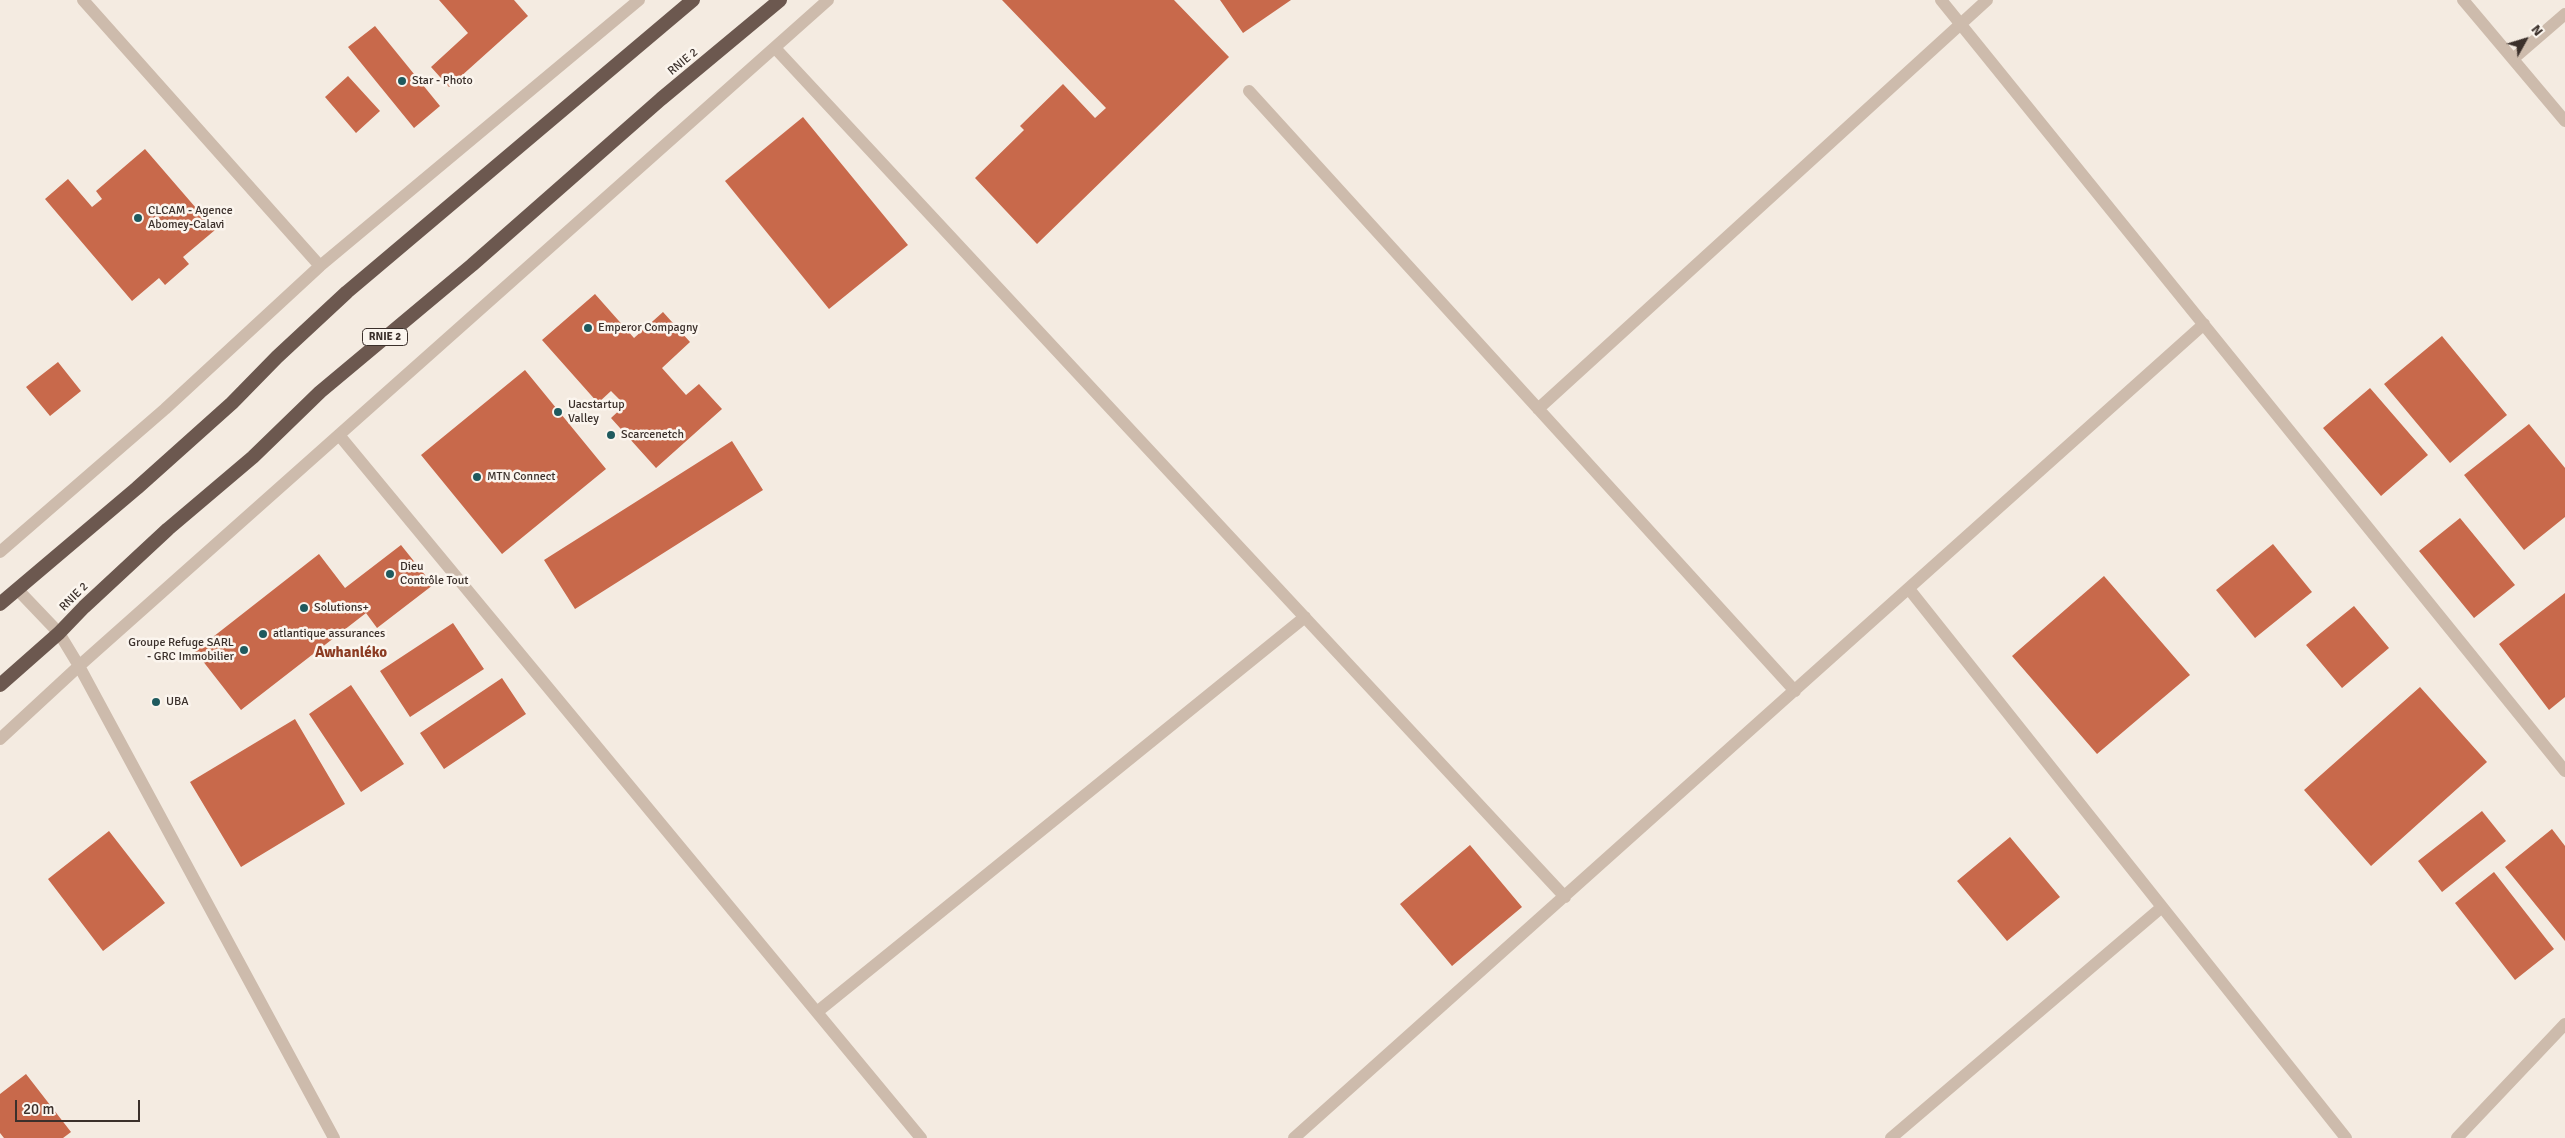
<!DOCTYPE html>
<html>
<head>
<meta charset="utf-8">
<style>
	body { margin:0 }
	#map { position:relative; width:2565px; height:1138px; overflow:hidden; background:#f4ebe1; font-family:Signika,sans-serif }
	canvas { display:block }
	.north { position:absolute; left:2500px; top:15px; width:50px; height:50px; -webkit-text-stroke:4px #fbf5ee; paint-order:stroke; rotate:51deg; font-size:14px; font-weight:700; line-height:20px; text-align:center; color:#3b302b }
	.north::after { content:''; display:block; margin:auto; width:18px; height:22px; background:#3b302b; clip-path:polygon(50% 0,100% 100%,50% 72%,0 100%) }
	.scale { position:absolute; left:15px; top:1100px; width:125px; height:22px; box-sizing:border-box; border:2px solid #3b302b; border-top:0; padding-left:6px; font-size:15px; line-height:18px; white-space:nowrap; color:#3b302b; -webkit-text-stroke:4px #fbf5ee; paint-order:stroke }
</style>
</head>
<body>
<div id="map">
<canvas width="2565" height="1138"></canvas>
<div class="north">N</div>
<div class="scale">20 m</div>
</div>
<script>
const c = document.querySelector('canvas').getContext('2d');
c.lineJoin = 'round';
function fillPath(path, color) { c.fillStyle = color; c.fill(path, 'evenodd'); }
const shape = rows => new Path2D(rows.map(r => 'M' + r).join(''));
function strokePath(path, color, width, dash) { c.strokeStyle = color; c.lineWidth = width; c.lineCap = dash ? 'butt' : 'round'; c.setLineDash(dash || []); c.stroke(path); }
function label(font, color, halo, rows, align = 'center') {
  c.font = font + ' Signika,sans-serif'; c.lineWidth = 5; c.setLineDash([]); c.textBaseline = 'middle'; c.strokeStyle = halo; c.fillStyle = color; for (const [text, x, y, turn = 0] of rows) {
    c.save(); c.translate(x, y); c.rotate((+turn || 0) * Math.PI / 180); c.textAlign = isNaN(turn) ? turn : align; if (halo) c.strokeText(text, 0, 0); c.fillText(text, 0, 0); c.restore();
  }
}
fillPath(shape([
	[439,0,514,0,528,16,449,87,431,67,468,33],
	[1002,0,1174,0,1229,57,1037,244,975,178,1024,130,1020,126,1063,84,1095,118,1106,108],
	[1220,0,1291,0,1243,33],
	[375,26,440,106,414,128,348,47],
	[348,76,380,111,356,133,325,97],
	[803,117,908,245,829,309,725,181],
	[145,149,215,230,183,257,189,264,165,285,159,278,132,301,45,199,68,179,92,207,102,199,96,191],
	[595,294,634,338,663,312,690,342,662,368,686,395,699,384,722,409,656,468,611,418,625,405,611,391,598,403,542,340],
	[2442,336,2507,415,2450,463,2384,384],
	[58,362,81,391,50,416,26,387],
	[525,370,606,469,502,554,421,455],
	[2370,388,2428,455,2381,496,2323,428],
	[2529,424,2565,468,2565,517,2524,550,2464,475],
	[732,441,763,490,575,609,544,560],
	[2460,518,2515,585,2474,618,2419,551],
	[2273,544,2312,592,2255,638,2216,590],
	[401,545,433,585,377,628,366,613,241,710,195,651,319,554,345,588],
	[2104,576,2190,675,2097,754,2012,656],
	[2565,593,2565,697,2549,710,2499,644],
	[2354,606,2389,648,2342,688,2306,645],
	[453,623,484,669,410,717,380,671],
	[502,678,526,714,444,769,420,733],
	[351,685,404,764,361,792,309,714],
	[2420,687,2487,762,2371,866,2304,790],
	[295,719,345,804,241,867,190,782],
	[2482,811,2506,841,2442,892,2418,861],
	[2552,829,2565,846,2565,941,2505,867],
	[109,831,165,903,103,951,48,879],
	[2010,837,2060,897,2007,941,1957,881],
	[1470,845,1522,907,1452,966,1400,904],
	[2494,872,2554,949,2515,980,2455,903],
	[26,1074,71,1132,63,1138,4,1138,0,1133,0,1094]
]), '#c8694b');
strokePath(shape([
	[83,0,320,266],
	[1941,0,2565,771],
	[2463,0,2565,121],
	[775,48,1565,897],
	[2513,59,2565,14],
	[1249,91,1795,691],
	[1538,409,1987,0],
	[339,435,921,1138],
	[0,552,165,409,320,266,639,0],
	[17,589,59,633,79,666,334,1138],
	[1909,589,2346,1138],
	[0,739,79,666,828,0],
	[817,1012,1305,617],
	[1294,1138,2204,324],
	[1891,1138,2162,907],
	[2457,1138,2565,1024]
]), '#cdbbac', 12);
strokePath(shape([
	[0,604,137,488,232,403,277,357,347,292,693,0],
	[0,685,59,633,84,607,168,529,253,457,320,392,472,265,661,99,780,0]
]), '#6c584f', 14);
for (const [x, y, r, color] of [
	[402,81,5,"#1f5a5e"],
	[138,218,5,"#1f5a5e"],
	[588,328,5,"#1f5a5e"],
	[558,412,5,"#1f5a5e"],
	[611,435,5,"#1f5a5e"],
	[477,477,5,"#1f5a5e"],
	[390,574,5,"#1f5a5e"],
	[304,608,5,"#1f5a5e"],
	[263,634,5,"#1f5a5e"],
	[244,650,5,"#1f5a5e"],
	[156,702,5,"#1f5a5e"]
]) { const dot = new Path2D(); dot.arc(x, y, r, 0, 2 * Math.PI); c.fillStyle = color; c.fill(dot); strokePath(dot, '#fbf5ee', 2); }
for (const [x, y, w] of [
	[385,337,45]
]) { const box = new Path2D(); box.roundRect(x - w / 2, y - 8.5, w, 17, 4); c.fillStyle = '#fbf5ee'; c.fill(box); strokePath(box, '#3b302b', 1); }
label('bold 11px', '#3b302b', null, [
	["RNIE 2",385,337]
]);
label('12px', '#3b302b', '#fbf5ee', [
	["RNIE 2",683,62,-40],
	["RNIE 2",74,597,-45]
]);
label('12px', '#3b302b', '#fbf5ee', [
	["Star - Photo",412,81],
	["CLCAM - Agence",148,211],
	["Abomey-Calavi",148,225],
	["Emperor Compagny",598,328],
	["Uacstartup",568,405],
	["Valley",568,419],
	["Scarcenetch",621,435],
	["MTN Connect",487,477],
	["Dieu",400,567],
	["Contrôle Tout",400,581],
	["Solutions+",314,608],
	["atlantique assurances",273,634],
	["Groupe Refuge SARL",234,643,"right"],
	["- GRC Immobilier",234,657,"right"],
	["UBA",166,702]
], 'left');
label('bold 15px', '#8c3b22', '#fbf5ee', [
	["Awhanléko",351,653]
]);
</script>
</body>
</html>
